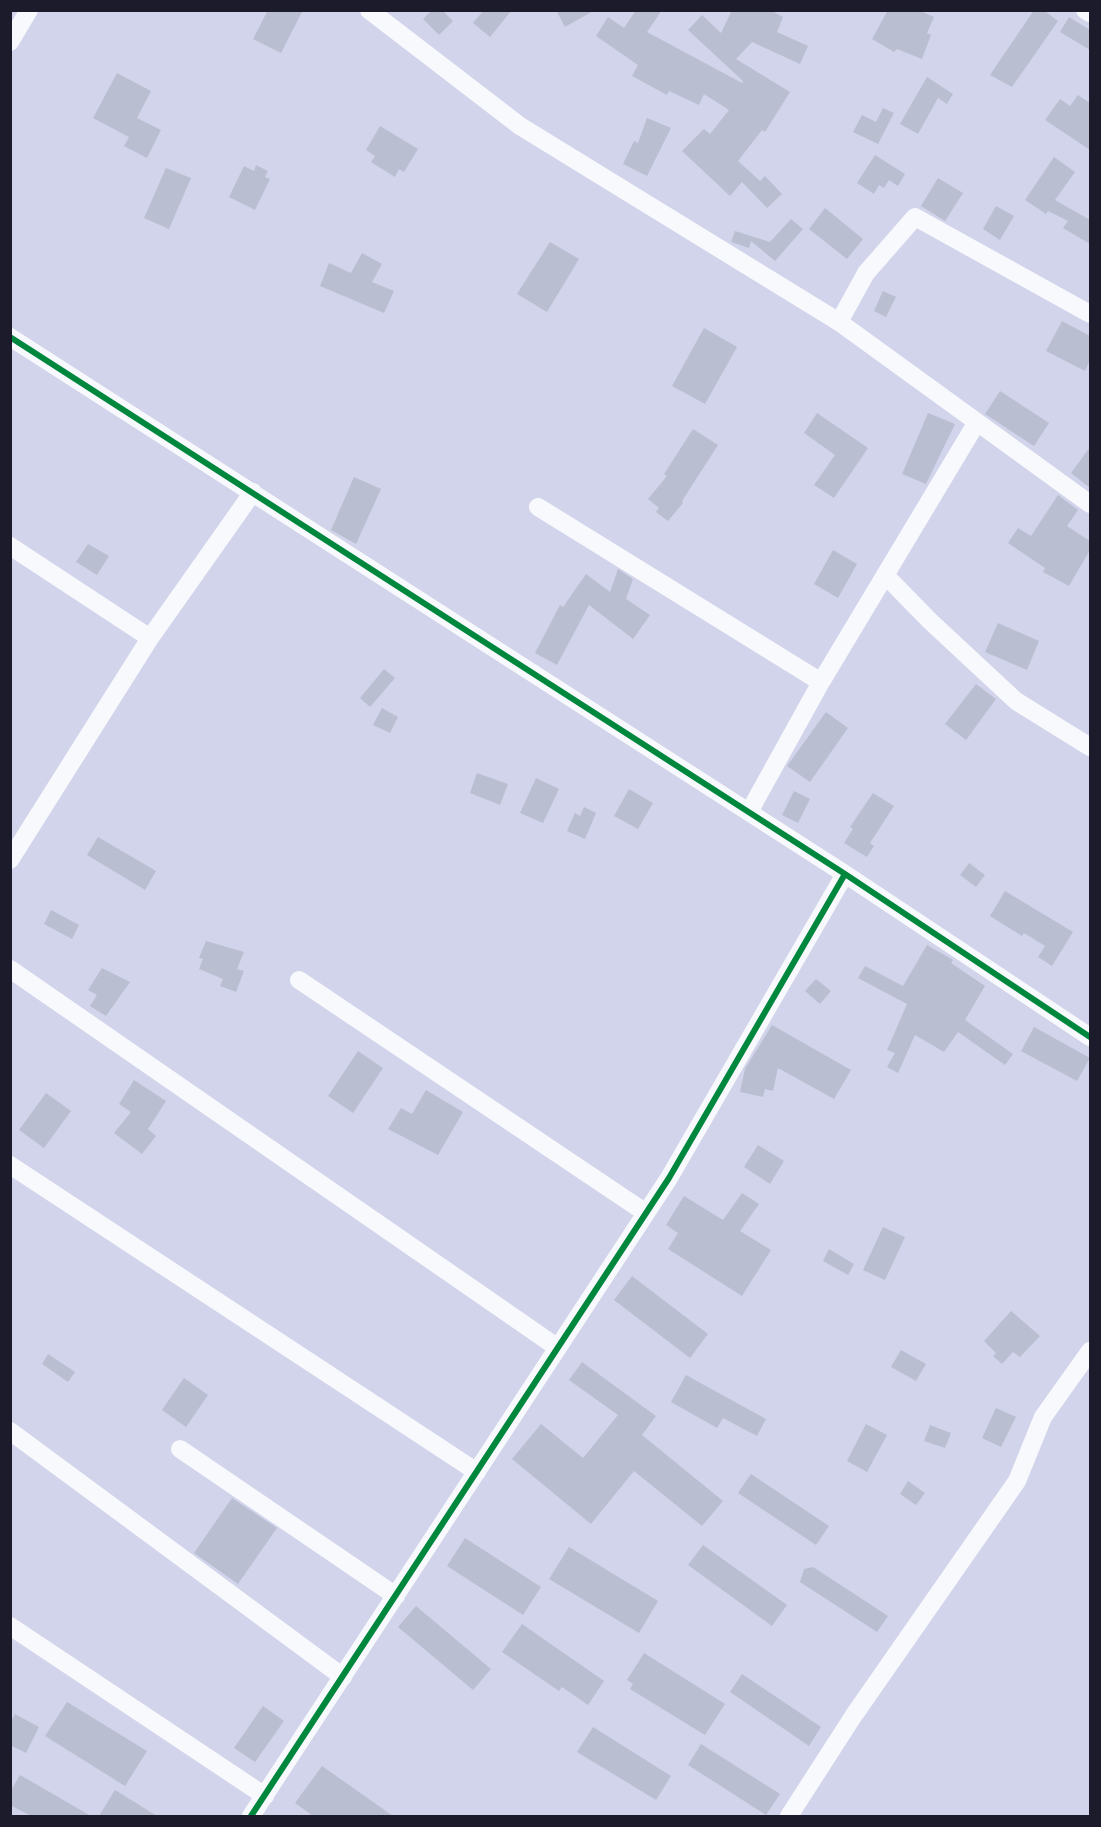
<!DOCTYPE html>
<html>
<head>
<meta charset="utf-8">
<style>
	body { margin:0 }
	#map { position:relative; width:1101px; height:1827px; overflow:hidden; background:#d2d4ec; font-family:"Space Grotesk",sans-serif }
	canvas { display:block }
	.frame { position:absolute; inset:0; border:12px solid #1b1b2b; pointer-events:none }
</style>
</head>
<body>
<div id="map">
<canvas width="1101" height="1827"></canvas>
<div class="frame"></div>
</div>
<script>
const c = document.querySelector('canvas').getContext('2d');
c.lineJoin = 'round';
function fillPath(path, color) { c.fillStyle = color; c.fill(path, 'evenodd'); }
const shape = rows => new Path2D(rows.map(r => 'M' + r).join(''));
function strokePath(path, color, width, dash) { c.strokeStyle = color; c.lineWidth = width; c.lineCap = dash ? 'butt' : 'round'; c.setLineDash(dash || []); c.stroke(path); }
fillPath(shape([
	[268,10,303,10,281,53,253,39],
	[432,10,442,10,453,21,439,35,423,19],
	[484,10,512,10,490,37,473,23],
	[556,10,595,10,565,27],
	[636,10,662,10,647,32,742,83,743,81,688,30,702,15,721,33,732,10,770,10,783,17,777,32,808,46,800,64,752,42,736,59,790,92,765,132,762,130,738,161,760,181,765,176,782,194,767,208,742,182,730,196,682,151,704,129,710,134,729,110,704,94,699,105,669,91,667,95,632,76,638,65,596,36,608,17,624,28],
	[888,10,918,10,934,17,927,33,931,35,922,59,897,49,894,52,872,39],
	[1034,10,1043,10,1058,21,1012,87,990,75],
	[1069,17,1090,30,1090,50,1060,32],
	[117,73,151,91,137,118,161,130,147,158,124,146,129,137,93,118],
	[927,77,953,94,947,104,938,98,918,134,900,124],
	[1078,95,1090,103,1090,150,1045,120,1060,99,1070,106],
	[883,108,894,113,878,144,853,132,862,115,876,122],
	[647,118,671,128,647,176,623,164,634,141,638,143],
	[380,126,418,149,404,172,399,169,395,177,371,162,375,156,366,150],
	[875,155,905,174,898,186,889,180,884,188,879,185,874,194,857,183],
	[1054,157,1075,172,1055,200,1090,220,1090,244,1063,228,1068,221,1048,211,1046,214,1025,200],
	[256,165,268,171,265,177,270,179,255,210,229,197,244,166,254,171],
	[166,168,191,178,169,229,144,218],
	[938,178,963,193,945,221,921,206],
	[996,206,1014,216,1000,240,983,229],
	[825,208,863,239,847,259,809,229],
	[791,219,803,229,775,261,751,241,749,248,731,242,735,231,770,242],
	[550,242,579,259,547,312,517,294],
	[362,253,382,264,372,282,394,291,384,313,320,286,329,263,351,273],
	[883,291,896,297,886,317,874,311],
	[1062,321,1090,336,1090,360,1085,371,1046,351],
	[704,328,737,347,705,404,672,386],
	[1000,391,1049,423,1034,446,985,414],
	[817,413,868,448,834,498,814,485,835,455,804,433],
	[928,413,955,424,926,484,902,474],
	[693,429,718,445,682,501,683,503,668,521,656,512,659,508,648,499,667,476,664,474],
	[1090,447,1090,488,1071,473],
	[354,477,381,489,356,544,331,530],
	[1058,495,1078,510,1067,526,1090,541,1090,550,1069,586,1043,572,1045,568,1008,543,1018,528,1031,536],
	[88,544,109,556,97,575,76,562],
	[833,550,857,564,838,598,814,584],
	[618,569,633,579,626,599,650,615,633,639,589,605,557,665,535,653,560,605,563,607,586,574,610,592],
	[998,623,1039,641,1027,670,985,652],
	[384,669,395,678,370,707,360,698],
	[976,684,996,699,966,740,945,724],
	[382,708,398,717,390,733,373,725],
	[826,712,848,728,810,782,787,766],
	[477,773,508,784,500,805,470,793],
	[536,778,559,789,543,823,520,813],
	[629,789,653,803,638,829,614,816],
	[794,791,810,799,798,823,782,815],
	[873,793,894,806,870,843,874,846,867,857,844,843,853,829,850,827],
	[584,807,596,813,585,839,567,831,575,813,580,816],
	[98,837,156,871,145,890,87,855],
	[969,863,985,875,976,887,960,875],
	[1005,891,1073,932,1052,966,1038,957,1045,946,1024,933,1022,936,990,916],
	[51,910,79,925,72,939,44,924],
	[206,941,244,952,237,969,244,971,236,992,220,986,223,979,199,969,203,959,199,958],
	[927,945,953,960,951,963,985,986,965,1020,1013,1054,1005,1065,958,1032,944,1052,915,1035,898,1073,887,1067,895,1053,887,1050,907,1004,858,978,865,966,903,986],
	[102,968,130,982,106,1016,90,1006,97,995,88,990],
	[816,979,831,991,820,1004,805,991],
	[772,1025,851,1070,834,1099,778,1068,773,1091,765,1089,763,1097,740,1092,745,1069],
	[1034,1027,1090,1058,1077,1081,1021,1051],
	[358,1051,383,1068,353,1113,328,1096],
	[134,1080,166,1101,148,1129,156,1136,142,1154,114,1133,131,1112,119,1104],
	[426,1090,463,1112,438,1155,388,1129,401,1108,412,1114],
	[46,1093,71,1111,44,1148,19,1130],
	[758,1145,784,1161,770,1184,744,1167],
	[742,1193,759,1204,740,1231,771,1250,742,1296,668,1249,678,1233,666,1225,684,1196,723,1220],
	[883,1227,905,1237,885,1280,863,1270],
	[829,1249,854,1264,848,1275,823,1261],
	[632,1276,708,1334,690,1358,614,1300],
	[1011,1311,1040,1336,1020,1357,1013,1352,1002,1364,993,1356,996,1353,984,1341],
	[901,1350,926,1364,916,1381,891,1367],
	[48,1354,75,1372,68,1382,42,1364],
	[582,1362,656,1416,642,1435,723,1501,702,1526,634,1471,591,1524,512,1459,541,1424,583,1458,618,1415,569,1380],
	[686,1375,766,1419,757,1436,723,1418,717,1428,671,1402],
	[184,1378,208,1395,186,1427,162,1410],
	[996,1408,1016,1417,1001,1447,982,1438],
	[866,1424,887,1435,867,1472,847,1461],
	[930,1425,951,1433,945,1448,924,1441],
	[751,1474,829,1526,816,1545,738,1493],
	[908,1481,925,1493,916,1505,900,1494],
	[232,1498,277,1528,238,1584,194,1553],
	[465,1538,541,1587,523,1615,447,1566],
	[703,1545,787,1605,772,1626,688,1565],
	[569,1547,658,1601,639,1633,549,1579],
	[813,1567,888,1616,877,1632,800,1582,804,1569],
	[416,1606,491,1669,473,1690,398,1627],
	[522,1624,604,1681,588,1705,562,1687,559,1691,502,1652],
	[644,1653,725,1704,705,1735,630,1689,633,1684,627,1680],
	[742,1674,821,1727,809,1746,730,1692],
	[67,1702,147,1751,125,1786,45,1736],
	[263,1706,284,1721,255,1762,234,1748],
	[15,1714,39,1727,26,1753,10,1745,10,1723],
	[593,1727,671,1776,656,1800,577,1752],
	[701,1744,780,1794,766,1815,688,1765],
	[322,1766,393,1816,313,1816,295,1803],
	[20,1775,91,1816,31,1816,10,1805,10,1792],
	[115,1790,157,1816,99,1816]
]), '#babed1');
strokePath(shape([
	[369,10,520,126,839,322,866,273,915,217,1090,314],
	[1085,10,1090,13],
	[10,42,29,10],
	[839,322,1090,504],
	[10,337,845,874,1090,1037],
	[538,507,821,682],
	[10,546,150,638],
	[885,575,930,621,1016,701,1090,747],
	[749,812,821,682,977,422],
	[10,860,150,638,253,492],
	[10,969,558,1348],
	[299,980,646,1213],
	[10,1165,477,1472],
	[10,1431,343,1677],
	[180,1449,396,1596],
	[10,1626,265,1796],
	[251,1816,669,1178,845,874],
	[789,1816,854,1715,1017,1481,1043,1417,1090,1351]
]), '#f8f9fc', 18);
strokePath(shape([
	[10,337,845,874,1090,1037],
	[251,1816,669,1178,845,874]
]), '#00873e', 6);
</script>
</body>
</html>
